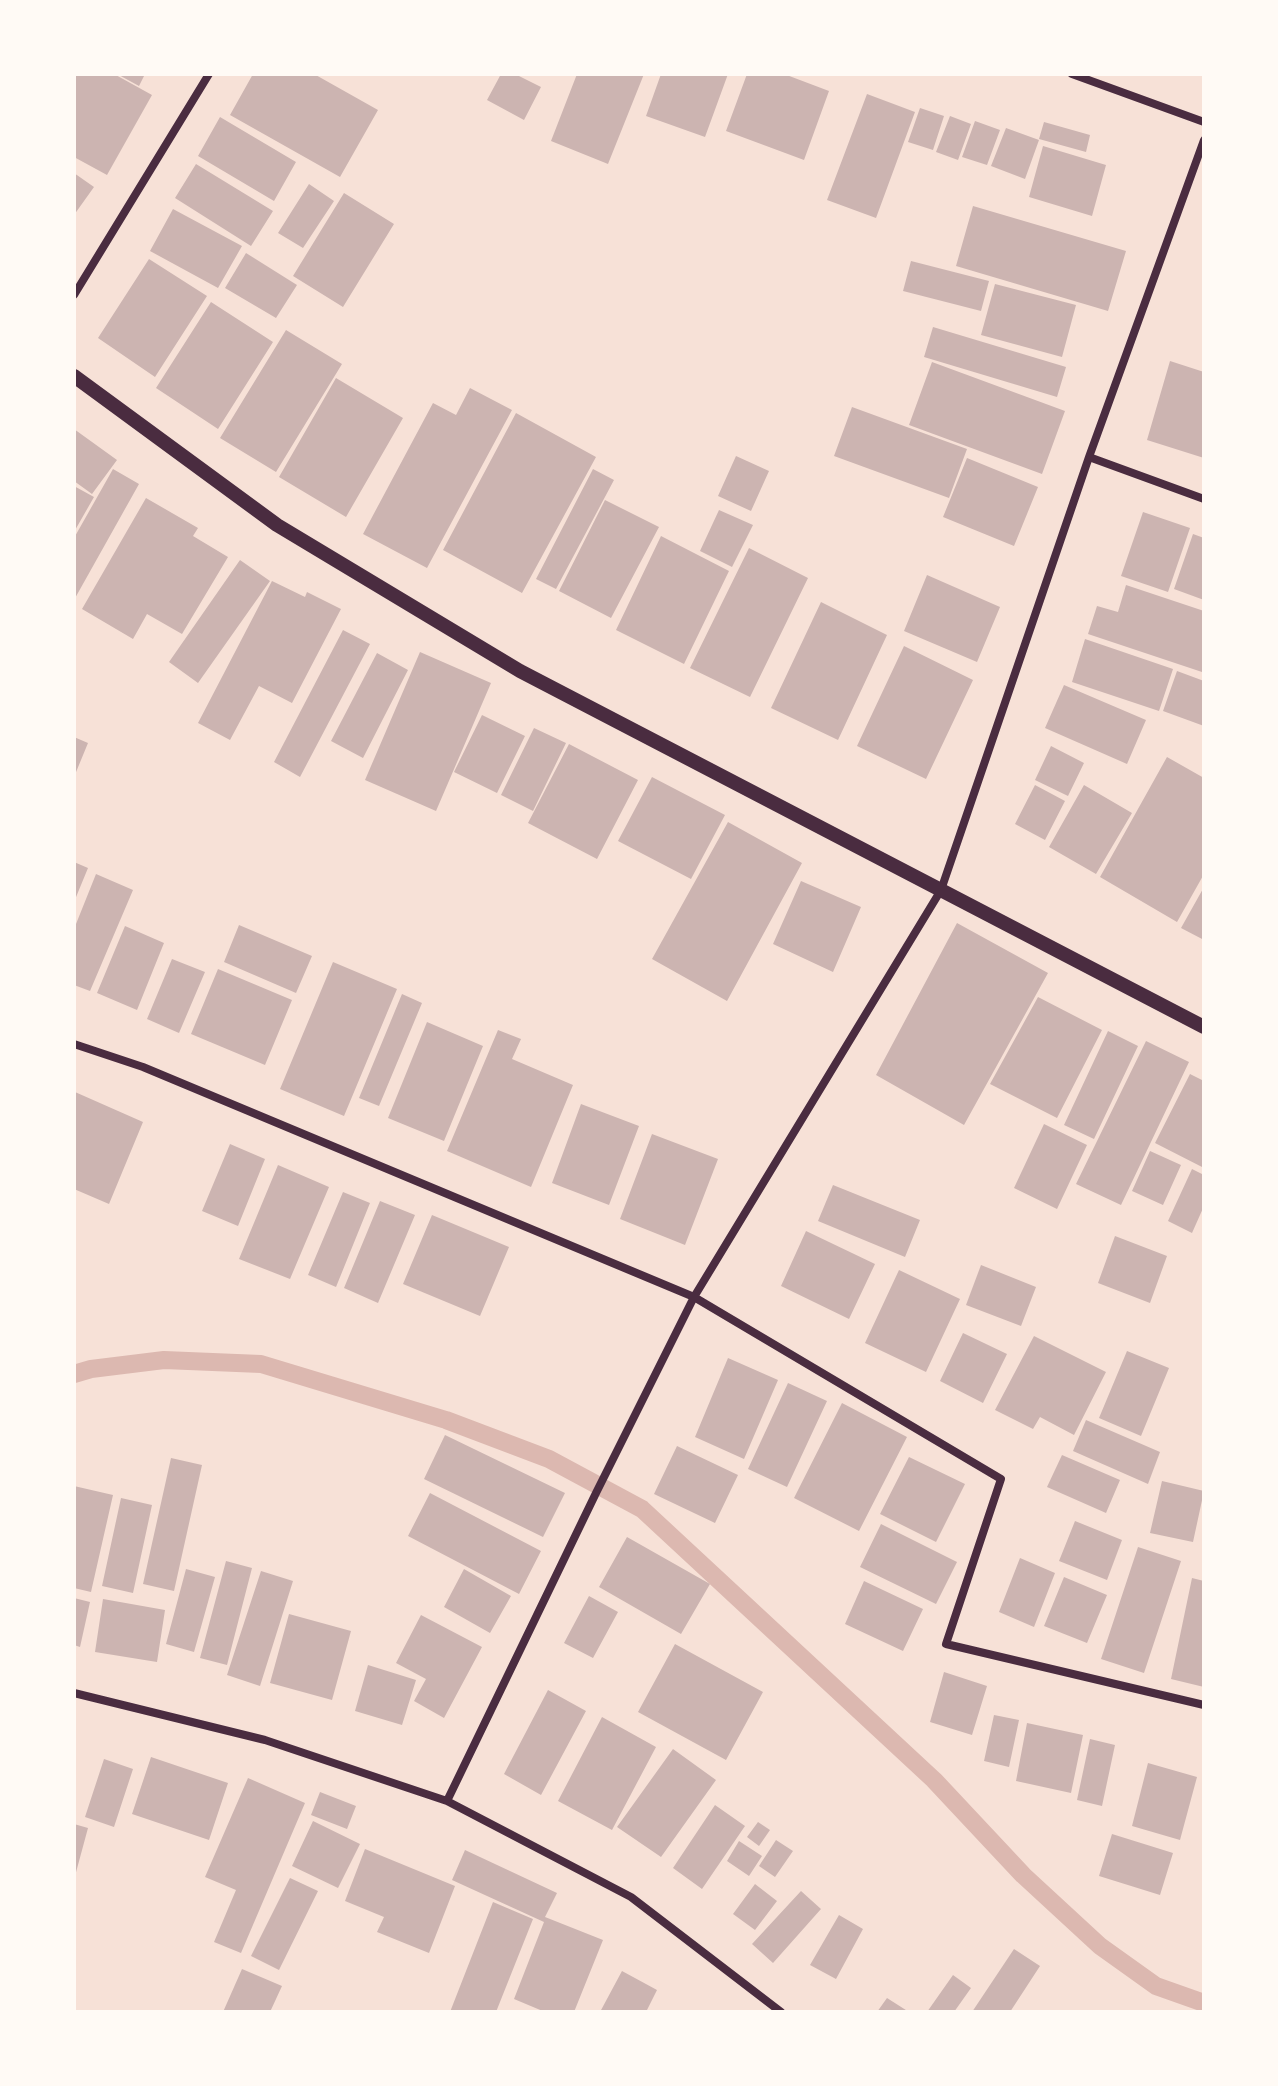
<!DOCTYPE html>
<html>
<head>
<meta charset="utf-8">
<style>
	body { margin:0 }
	#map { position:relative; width:1278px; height:2086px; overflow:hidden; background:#f7e1d7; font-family:Cabin,sans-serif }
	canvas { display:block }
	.frame { position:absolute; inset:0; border:76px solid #fffaf5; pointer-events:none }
</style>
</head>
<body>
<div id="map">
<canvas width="1278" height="2086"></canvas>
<div class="frame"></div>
</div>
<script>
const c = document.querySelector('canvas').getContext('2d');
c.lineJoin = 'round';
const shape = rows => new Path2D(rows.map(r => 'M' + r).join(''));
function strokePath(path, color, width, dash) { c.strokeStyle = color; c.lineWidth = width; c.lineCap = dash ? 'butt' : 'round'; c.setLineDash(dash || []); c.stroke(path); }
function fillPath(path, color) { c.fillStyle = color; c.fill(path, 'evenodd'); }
strokePath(shape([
	[74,1374,91,1369,164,1360,261,1364,446,1420,549,1459,642,1509,934,1780,1023,1875,1100,1946,1156,1986,1204,2003]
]), '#dcb8b0', 18);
fillPath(shape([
	[74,74,114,74,152,95,107,175,74,157],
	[117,74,145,74,139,86],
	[253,74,314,74,378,110,340,177,230,115],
	[501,74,515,74,541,87,524,120,487,100],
	[577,74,644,74,608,164,551,141],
	[661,74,728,74,705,137,646,116],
	[747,74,784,74,829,91,804,160,726,131],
	[867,94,915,112,876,218,827,200],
	[920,108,944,116,933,150,908,142],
	[950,116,971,124,958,160,936,152],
	[220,117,296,162,274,201,198,156],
	[975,121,1000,130,987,165,962,157],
	[1044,122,1090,135,1086,152,1039,139],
	[1006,128,1039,140,1025,179,991,166],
	[1043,146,1106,165,1092,216,1029,197],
	[196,164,273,211,251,246,175,198],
	[74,173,94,187,74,215],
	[309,184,334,201,303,248,278,233],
	[344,193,394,224,343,307,293,276],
	[973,206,1126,251,1108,311,956,266],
	[173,209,242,246,218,288,150,251],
	[246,253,297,285,276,318,225,288],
	[149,259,207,296,155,377,98,338],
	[911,261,989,281,981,311,903,291],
	[995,284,1076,305,1062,357,981,335],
	[211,302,273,342,218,429,156,388],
	[933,327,1066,367,1057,397,924,357],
	[286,330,342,364,276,472,220,438],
	[1170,361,1204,372,1204,458,1147,440],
	[932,362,1065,411,1042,474,909,425],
	[336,378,403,418,346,517,279,477],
	[470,388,512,410,427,568,363,534,433,403,456,415],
	[852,407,967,449,949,498,834,456],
	[516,413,596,457,522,593,443,550],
	[74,429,117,460,92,494,74,481],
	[736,456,769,471,751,511,718,496],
	[967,458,1038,487,1014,546,943,517],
	[113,469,139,484,74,600,74,538],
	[593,469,614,480,556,589,536,579],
	[74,486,94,497,74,532],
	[146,498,198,528,193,536,228,557,182,634,147,614,133,639,82,609],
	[605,500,659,527,611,618,559,591],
	[719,510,753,525,732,567,700,551],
	[1143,512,1190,528,1168,592,1121,576],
	[1193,534,1204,538,1204,600,1174,589],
	[661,536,729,571,684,664,616,630],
	[749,548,808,578,750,697,690,668],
	[240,560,270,581,198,683,169,662],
	[927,575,1000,607,977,662,904,631],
	[272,581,305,597,307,592,341,609,292,703,259,686,230,740,198,723],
	[1126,585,1204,611,1202,672,1088,634,1097,606,1118,612],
	[821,602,887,635,838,740,771,708],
	[343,630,370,644,300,777,274,762],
	[1085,639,1173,669,1159,711,1072,682],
	[904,646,973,680,926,779,857,746],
	[420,652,491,683,436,811,365,780],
	[377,653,408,670,363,758,331,741],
	[1177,671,1204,681,1204,726,1163,711],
	[1064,685,1146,720,1127,764,1045,728],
	[482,715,525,736,497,793,454,772],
	[534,728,566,743,533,811,501,795],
	[74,737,88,743,74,777],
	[569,744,638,780,597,859,528,823],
	[1051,746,1084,763,1068,796,1035,780],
	[1167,757,1204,778,1204,874,1177,922,1100,877],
	[652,777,725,815,691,879,618,841],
	[1035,785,1065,801,1045,840,1015,824],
	[1084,785,1132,813,1096,874,1049,847],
	[728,822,802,863,727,1001,652,959],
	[74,862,88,868,74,902],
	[96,874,133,890,90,991,74,985,74,929],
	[801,881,861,907,833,972,773,944],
	[1204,887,1204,940,1181,928],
	[957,923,1048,973,964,1125,876,1075],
	[239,925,312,956,296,993,224,962],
	[125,926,164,943,137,1010,97,993],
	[172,959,205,972,179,1033,147,1019],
	[333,962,397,989,344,1116,280,1089],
	[218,969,292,1000,265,1065,191,1034],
	[402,994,422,1003,379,1106,359,1098],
	[1038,997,1102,1030,1057,1118,990,1084],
	[427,1022,483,1046,444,1141,388,1118],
	[498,1030,521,1039,512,1059,573,1085,531,1187,447,1151],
	[1108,1031,1138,1046,1094,1139,1064,1125],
	[1146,1041,1189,1062,1121,1205,1076,1184],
	[1190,1074,1204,1081,1204,1168,1155,1143],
	[75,1092,143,1122,109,1204,74,1189],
	[581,1104,639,1126,609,1205,552,1183],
	[1044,1124,1087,1145,1057,1209,1014,1188],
	[652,1134,718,1159,685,1245,620,1219],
	[230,1144,265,1159,238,1226,202,1211],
	[1150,1151,1181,1165,1163,1205,1132,1191],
	[278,1165,329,1187,290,1279,239,1259],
	[1192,1169,1204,1175,1204,1206,1192,1233,1168,1221],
	[833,1185,920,1220,905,1257,818,1221],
	[343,1192,370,1203,336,1287,308,1275],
	[380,1201,415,1215,378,1303,344,1288],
	[432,1215,509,1247,480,1316,403,1284],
	[806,1231,875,1264,849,1319,781,1286],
	[1115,1236,1167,1256,1150,1303,1098,1283],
	[981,1265,1036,1287,1021,1326,966,1305],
	[899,1270,960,1299,926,1372,865,1343],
	[963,1333,1007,1354,983,1403,940,1381],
	[1034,1336,1106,1372,1074,1435,1040,1417,1033,1429,995,1410],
	[1127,1351,1169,1368,1141,1436,1099,1418],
	[728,1358,778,1380,744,1459,695,1437],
	[788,1383,827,1401,787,1487,748,1469],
	[842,1403,907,1437,859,1531,794,1498],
	[1086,1420,1160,1452,1148,1484,1073,1451],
	[445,1435,565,1493,543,1537,424,1479],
	[677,1446,738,1475,715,1523,654,1494],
	[1062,1455,1120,1480,1106,1513,1047,1487],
	[909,1457,965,1484,936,1542,880,1514],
	[171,1458,202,1465,174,1591,143,1584],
	[1162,1481,1204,1491,1193,1542,1150,1533],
	[74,1486,113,1495,91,1592,74,1588],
	[430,1493,541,1551,519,1594,408,1536],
	[121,1498,152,1505,133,1593,102,1586],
	[1075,1521,1122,1540,1107,1580,1059,1561],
	[881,1524,957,1562,936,1604,860,1567],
	[627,1537,710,1584,681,1634,599,1587],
	[1138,1547,1181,1561,1144,1673,1101,1659],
	[1020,1558,1055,1573,1034,1627,999,1612],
	[226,1561,252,1568,227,1665,200,1658],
	[186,1569,215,1577,194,1652,166,1644],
	[464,1569,511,1596,490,1633,444,1607],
	[261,1571,293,1581,260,1686,227,1675],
	[1064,1577,1107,1595,1087,1643,1044,1626],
	[1192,1578,1204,1581,1204,1687,1171,1679],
	[864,1581,923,1609,903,1651,845,1624],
	[589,1596,618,1612,593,1658,564,1643],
	[74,1598,90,1602,80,1647,74,1645],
	[103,1599,165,1610,157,1662,95,1652],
	[289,1614,351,1631,332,1700,270,1683],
	[421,1615,482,1647,444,1718,414,1701,426,1679,396,1663],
	[675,1644,763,1692,726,1760,638,1712],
	[368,1665,416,1680,402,1725,355,1711],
	[944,1672,987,1686,972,1735,930,1722],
	[548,1690,586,1711,541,1795,504,1774],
	[994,1715,1019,1720,1009,1767,984,1761],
	[602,1717,656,1747,612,1830,558,1801],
	[1027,1723,1083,1735,1071,1793,1016,1781],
	[1090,1739,1115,1745,1102,1806,1077,1800],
	[673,1749,716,1780,661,1857,617,1827],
	[151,1757,228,1783,209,1840,132,1814],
	[104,1759,133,1769,114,1827,85,1817],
	[1148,1763,1197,1777,1180,1840,1132,1826],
	[248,1778,305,1803,241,1953,214,1942,236,1890,205,1877],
	[320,1792,356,1806,347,1829,311,1815],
	[715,1805,745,1826,702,1889,673,1868],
	[313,1821,360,1844,338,1888,292,1866],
	[758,1822,770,1830,759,1846,747,1837],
	[74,1824,88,1828,75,1876,74,1876],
	[1112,1834,1173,1853,1160,1895,1099,1876],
	[776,1840,793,1851,775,1877,759,1866],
	[739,1841,762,1856,749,1876,727,1861],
	[365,1849,455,1886,429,1953,377,1932,384,1917,345,1901],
	[465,1850,557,1893,545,1917,603,1940,574,2012,545,2012,514,1999,544,1922,452,1880],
	[290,1878,318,1891,279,1970,251,1956],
	[755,1884,777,1901,755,1930,733,1914],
	[801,1891,821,1909,773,1963,752,1944],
	[493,1902,533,1919,496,2012,450,2012],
	[839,1915,863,1929,836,1979,810,1965],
	[1014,1949,1040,1966,1010,2012,972,2012],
	[242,1969,282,1986,270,2012,223,2012],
	[622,1971,657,1990,646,2012,600,2012],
	[953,1975,971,1988,954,2012,927,2012],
	[887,1998,909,2012,877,2012]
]), '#ccb4b1');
strokePath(shape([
	[1072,74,1204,122],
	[74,295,209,74],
	[1089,457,1204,499],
	[74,1044,143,1067,694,1297,1001,1479,946,1644,1204,1705],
	[74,1693,265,1740,447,1801,631,1897,781,2012],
	[447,1801,596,1493,694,1297,941,890,1089,457,1204,140]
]), '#4a2c40', 8);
strokePath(shape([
	[74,376,277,525,520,671,1204,1027]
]), '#4a2c40', 14);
</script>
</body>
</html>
